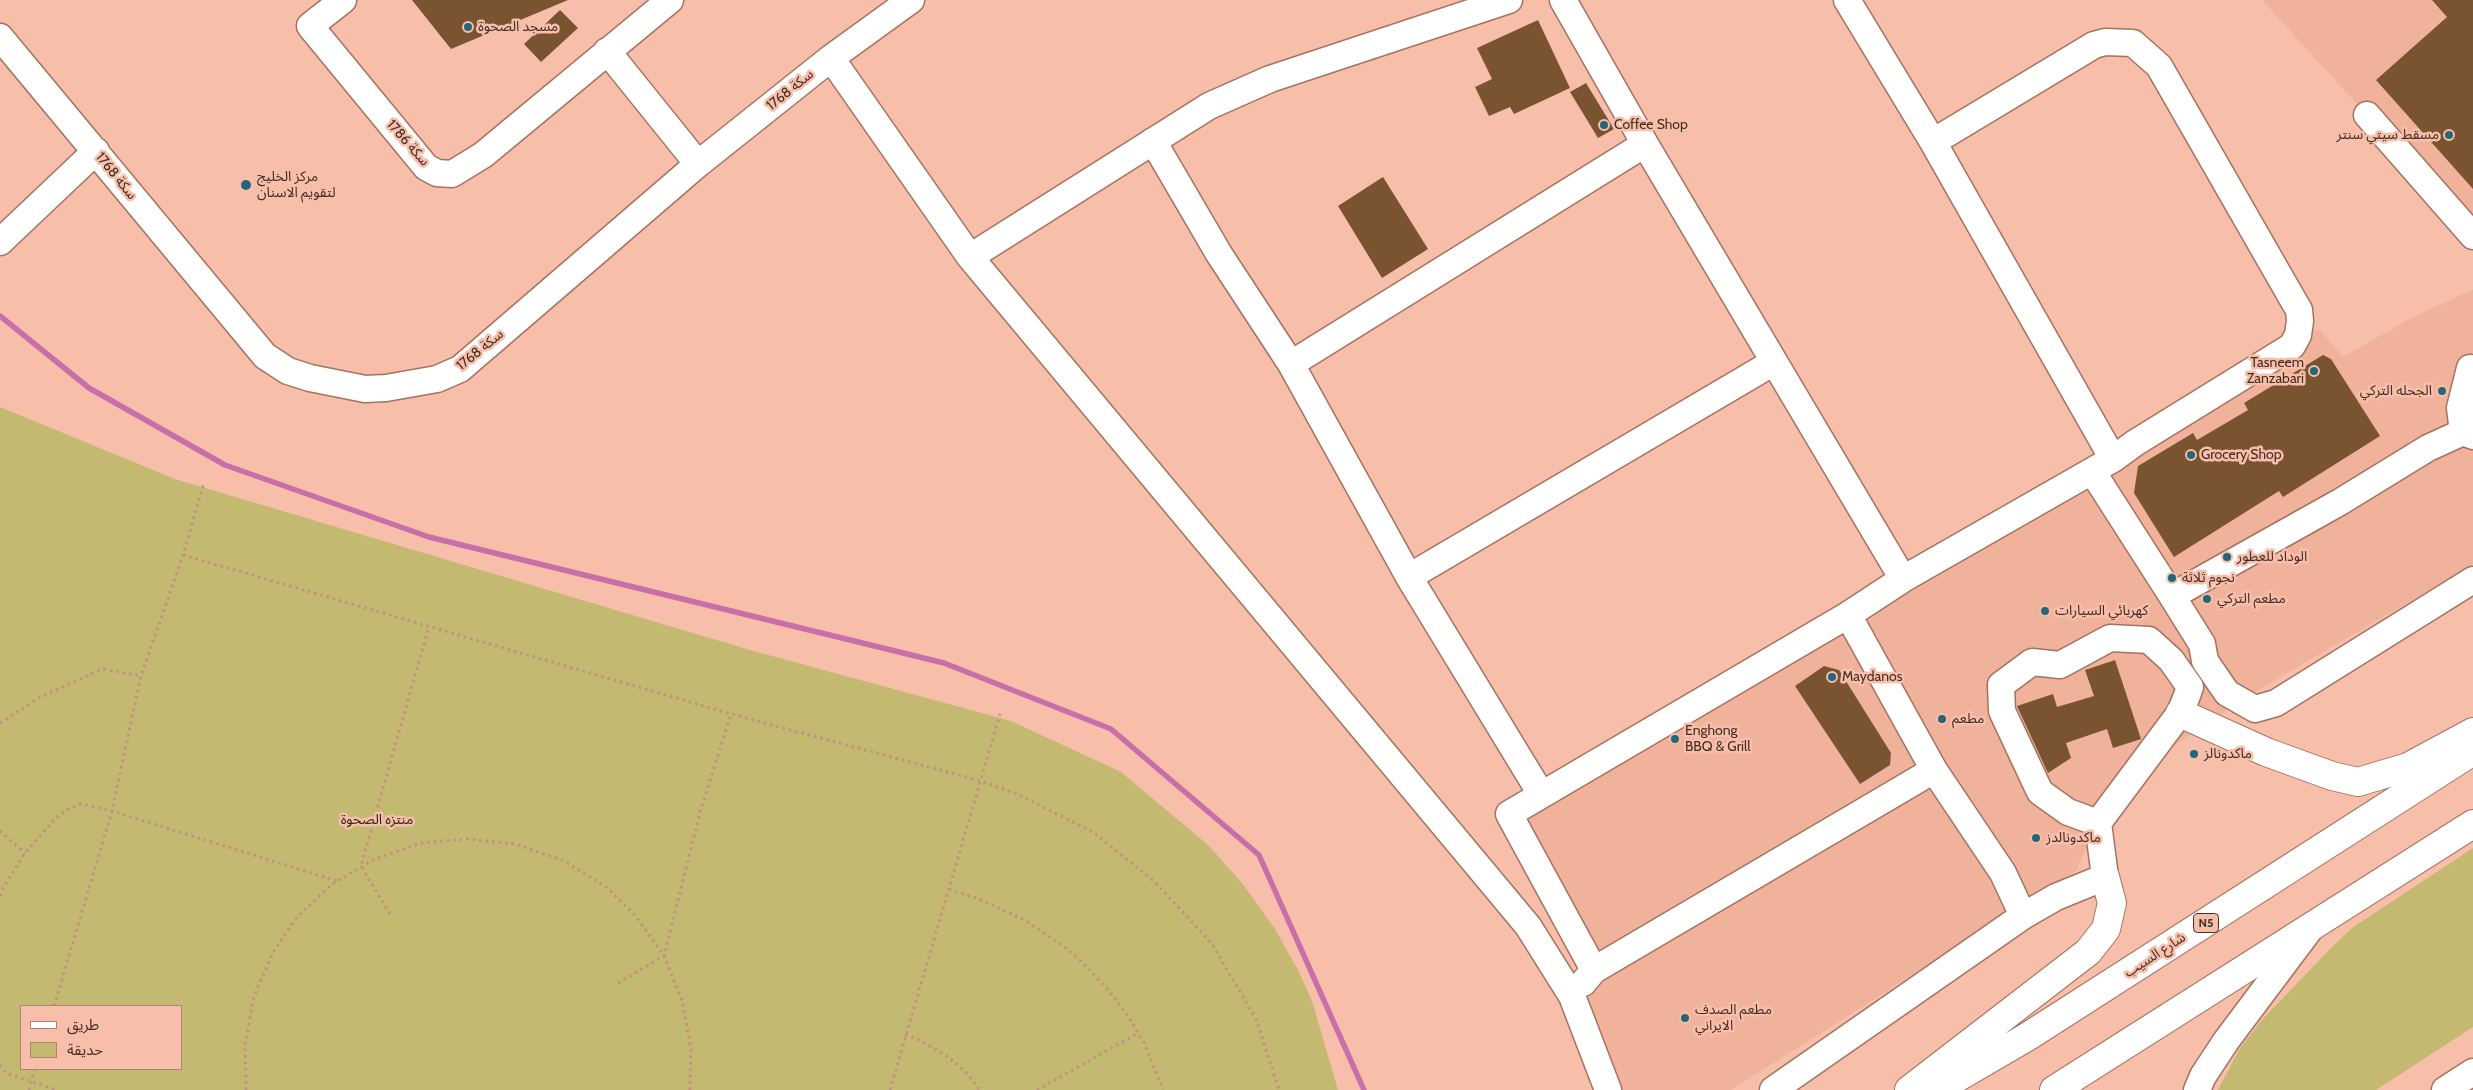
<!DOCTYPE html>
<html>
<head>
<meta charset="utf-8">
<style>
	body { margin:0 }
	#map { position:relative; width:2473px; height:1090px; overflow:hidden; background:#f7beaa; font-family:Cabin,"Noto Sans Arabic",sans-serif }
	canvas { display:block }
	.legend { position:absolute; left:20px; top:1005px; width:162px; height:65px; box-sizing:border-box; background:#f7beaa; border:1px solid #af8475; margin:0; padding:6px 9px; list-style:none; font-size:15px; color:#442e26 }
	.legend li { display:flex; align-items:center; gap:10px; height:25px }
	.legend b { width:25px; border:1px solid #af8475 }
</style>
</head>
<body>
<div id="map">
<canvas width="2473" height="1090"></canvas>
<ul class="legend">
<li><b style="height:6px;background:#fff"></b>طريق</li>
<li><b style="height:14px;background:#c3b971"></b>حديقة</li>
</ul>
</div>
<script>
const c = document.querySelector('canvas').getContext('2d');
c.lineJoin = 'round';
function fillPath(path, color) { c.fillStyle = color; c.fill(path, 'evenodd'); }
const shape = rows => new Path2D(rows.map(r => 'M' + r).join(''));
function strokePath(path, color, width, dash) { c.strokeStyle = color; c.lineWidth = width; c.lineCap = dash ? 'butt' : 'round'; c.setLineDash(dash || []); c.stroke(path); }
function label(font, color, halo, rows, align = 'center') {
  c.font = font + ' Cabin,"Noto Sans Arabic",sans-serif'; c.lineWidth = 5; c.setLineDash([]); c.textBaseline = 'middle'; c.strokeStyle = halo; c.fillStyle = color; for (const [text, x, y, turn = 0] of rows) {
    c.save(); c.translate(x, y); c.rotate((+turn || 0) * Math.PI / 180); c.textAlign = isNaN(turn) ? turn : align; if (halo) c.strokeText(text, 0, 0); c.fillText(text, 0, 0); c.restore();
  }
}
fillPath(shape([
	[2262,0,2473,0,2473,236,2367,115],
	[2473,289,2473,564,2255,692,2185,738,2111,792,2076,871,1731,1090,1611,1090,1572,996,1594,970,1509,814,2113,459,2319,329,2343,357,2406,321]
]), '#f1b29b');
fillPath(shape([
	[0,407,175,479,750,650,1011,721,1121,772,1208,845,1242,883,1275,929,1299,972,1312,1001,1338,1090,0,1090],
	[21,1006,181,1006,181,1069,21,1069],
	[2473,848,2473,1027,2376,1090,2218,1090,2240,1048,2262,1020,2329,950,2352,928]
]), '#c3b971');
strokePath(shape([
	[0,316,89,388,225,465,429,537,944,663,1111,729,1259,855,1364,1090]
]), '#c86faa', 5.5);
fillPath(shape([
	[412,0,568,0,451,49],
	[2432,0,2473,0,2473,189,2376,80,2447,17],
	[560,10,578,28,541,62,524,44],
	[1538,20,1570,88,1514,114,1510,107,1489,116,1475,87,1492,79,1477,48],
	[1586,83,1614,129,1598,138,1570,92],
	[1383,177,1428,249,1382,278,1338,206],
	[2323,355,2331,359,2380,436,2283,497,2279,491,2174,557,2134,493,2138,466,2193,433,2197,440,2248,410,2244,403],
	[2115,660,2141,739,2113,748,2107,729,2066,743,2071,758,2048,773,2017,706,2053,694,2057,707,2094,696,2085,670],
	[1824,666,1839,670,1891,753,1890,765,1860,784,1795,686]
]), '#7a5331');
const minor = shape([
	[343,0,310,26,426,167,437,173,452,174,483,155,670,0],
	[1563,0,1645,144,1903,579],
	[1847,0,1933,142,2113,459],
	[0,37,265,356,288,371,310,378,365,389,386,388,437,379,460,369,698,164,831,58,911,0],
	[607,51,698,164],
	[831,58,970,257,1528,926,1572,996,1608,1090],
	[2367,115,2473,236],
	[1153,141,1219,254,1291,364,1409,577,1541,794],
	[0,242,96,151],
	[970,257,1209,106,1270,79,1509,0],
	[1291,364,1645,144],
	[2463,432,2460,408,2470,368],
	[2473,436,2463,432,2428,448,2340,502,2172,596,2202,644,2205,661,2227,693,2255,709,2276,703,2473,580],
	[2092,471,2172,596],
	[1409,577,1774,362],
	[2098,823,2068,812,2040,792,2002,711,2001,685,2032,662,2060,665,2110,638,2149,640,2171,660,2190,687],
	[2023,916,2056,897,2105,877,2098,823,2180,713,2188,693],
	[1594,970,1509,814,1848,615,1903,579,2113,459,2135,443,2292,346,2298,335,2300,321,2299,310,2292,298,2159,66,2133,43,2105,42,2094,45,1933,142],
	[1583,983,1594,970,1934,770],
	[1773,1090,2023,916,2003,873,1934,770,1848,615],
	[2197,1090,2203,1076,2226,1041,2310,929],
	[2445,1090,2473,1072]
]);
const highway = shape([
	[2180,713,2266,752,2332,776,2358,782,2408,767,2473,732],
	[1909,1090,2088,952,2106,929,2112,903,2105,877],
	[1936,1090,2027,1037,2473,751],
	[2054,1090,2473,824]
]);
strokePath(minor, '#a5725f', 29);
strokePath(highway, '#a5725f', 30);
strokePath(shape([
	[183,555,731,714,981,781,1017,794,1093,832,1155,882,1212,944,1256,1019,1279,1090],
	[0,723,39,698,102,669,141,676],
	[0,831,25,853],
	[949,889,979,899,1026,921,1062,945,1083,963,1108,990,1128,1016,1144,1043,1163,1090],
	[0,896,4,886,25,853,56,818,70,808,81,804,112,811,337,881],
	[390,914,361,866,429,626],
	[618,983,664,956,701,809,731,714],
	[54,1006,112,811,141,676,183,555,204,483],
	[905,1035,921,1041,947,1056,965,1071,980,1090],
	[0,1065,6,1073,57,1090],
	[29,1090,35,1069],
	[246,1090,245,1045,254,996,274,951,297,917,332,884,375,859,421,843,467,839,515,844,564,861,605,886,635,915,664,956,682,1000,691,1049,690,1090],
	[890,1090,1000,714],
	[1037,1090,1138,1033]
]), '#c19282', 3, [2.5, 4]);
strokePath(minor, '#fff', 26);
strokePath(highway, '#fff', 28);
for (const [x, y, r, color] of [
	[468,27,5,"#246679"],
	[1604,125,5,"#246679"],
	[2449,135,5,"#246679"],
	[246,185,6,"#246679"],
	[2314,371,5,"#246679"],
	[2442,391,5,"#246679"],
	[2191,455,5,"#246679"],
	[2227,557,5,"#246679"],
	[2172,578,5,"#246679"],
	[2207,599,5,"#246679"],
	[2045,611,5,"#246679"],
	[1832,677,5,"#246679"],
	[1942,719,5,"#246679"],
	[1675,739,5,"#246679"],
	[2194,754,5,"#246679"],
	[2036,838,5,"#246679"],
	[1685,1018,5,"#246679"]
]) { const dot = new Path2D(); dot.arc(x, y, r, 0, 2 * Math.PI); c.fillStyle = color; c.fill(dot); strokePath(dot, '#f7beaa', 2); }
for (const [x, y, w] of [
	[2206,923,25]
]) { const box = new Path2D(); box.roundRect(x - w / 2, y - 9.5, w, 19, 4); c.fillStyle = '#f7beaa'; c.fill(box); strokePath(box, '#442e26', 1); }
label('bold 12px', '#442e26', null, [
	["N5",2206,923]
]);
label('14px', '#442e26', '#f7beaa', [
	["مسجد الصحوة",478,27],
	["Coffee Shop",1614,125],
	["مسقط سيتي سنتر",2439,135,"right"],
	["مركز الخليج",257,177],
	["لتقويم الاسنان",257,193],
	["Tasneem",2304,363,"right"],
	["Zanzabari",2304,379,"right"],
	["الجحله التركي",2432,391,"right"],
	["Grocery Shop",2201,455],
	["الوداد للعطور",2237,557],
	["نجوم ثلاثة",2182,578],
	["مطعم التركي",2217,599],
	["كهربائي السيارات",2055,611],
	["Maydanos",1842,677],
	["مطعم",1952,719],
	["Enghong",1685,731],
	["BBQ & Grill",1685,747],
	["ماكدونالز",2204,754],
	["ماكدونالدز",2046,838],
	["مطعم الصدف",1695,1010],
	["الايراني",1695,1026]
], 'left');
label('14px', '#442e26', '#f7beaa', [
	["سكة 1768",790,90,-39],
	["سكة 1786",408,143,48],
	["سكة 1768",116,176,51],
	["سكة 1768",480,350,-39],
	["شارع السيب",2155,955,-33]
]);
label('14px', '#2d2a17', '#f7beaa', [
	["منتزه الصحوة",377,820]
]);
</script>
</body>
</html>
